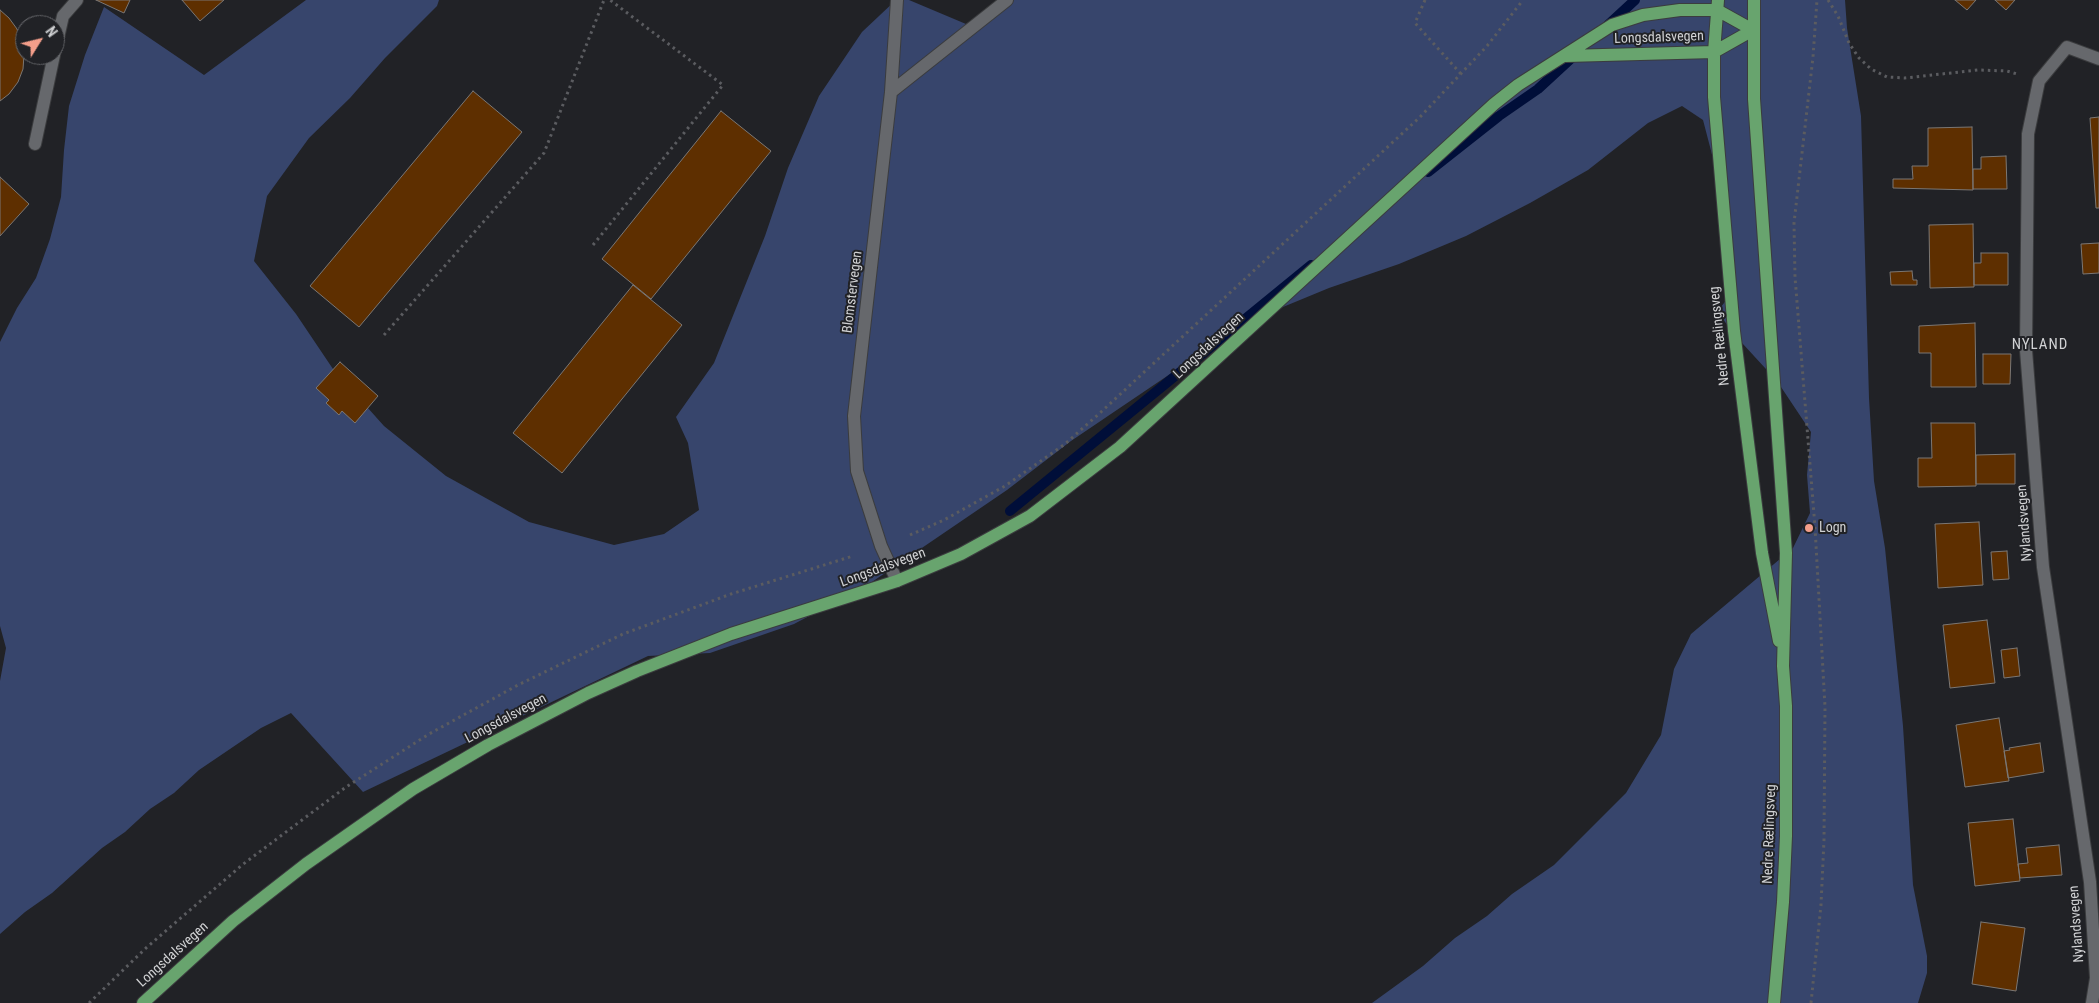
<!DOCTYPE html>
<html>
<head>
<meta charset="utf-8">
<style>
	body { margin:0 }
	#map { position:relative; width:2099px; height:1003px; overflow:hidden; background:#212226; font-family:"Roboto Condensed",sans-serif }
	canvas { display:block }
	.north { position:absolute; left:15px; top:15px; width:50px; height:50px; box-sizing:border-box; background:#212226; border:1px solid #67686c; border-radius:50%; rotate:54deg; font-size:14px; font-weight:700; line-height:20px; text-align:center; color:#d1d2d4 }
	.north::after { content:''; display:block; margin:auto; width:18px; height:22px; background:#f49e8a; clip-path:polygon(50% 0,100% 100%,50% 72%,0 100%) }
</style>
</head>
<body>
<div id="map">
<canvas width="2099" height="1003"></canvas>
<div class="north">N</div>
</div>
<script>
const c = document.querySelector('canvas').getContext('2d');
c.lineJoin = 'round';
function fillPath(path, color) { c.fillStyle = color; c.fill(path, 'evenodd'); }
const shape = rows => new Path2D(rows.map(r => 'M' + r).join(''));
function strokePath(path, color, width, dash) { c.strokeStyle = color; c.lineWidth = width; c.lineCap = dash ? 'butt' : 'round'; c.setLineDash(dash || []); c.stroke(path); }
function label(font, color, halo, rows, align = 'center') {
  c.font = font + ' "Roboto Condensed",sans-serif'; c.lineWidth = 4; c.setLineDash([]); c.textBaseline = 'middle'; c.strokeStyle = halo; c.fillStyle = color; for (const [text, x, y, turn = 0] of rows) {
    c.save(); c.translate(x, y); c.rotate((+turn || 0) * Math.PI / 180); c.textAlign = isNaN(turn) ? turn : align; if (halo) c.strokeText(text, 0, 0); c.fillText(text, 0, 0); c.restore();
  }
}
fillPath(shape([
	[306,0,439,0,437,6,385,58,350,98,309,138,267,196,254,261,296,314,333,369,384,426,446,476,529,522,614,545,664,534,699,510,688,443,676,417,714,363,765,236,788,168,819,96,862,32,896,0,909,0,966,24,1002,0,1845,0,1847,28,1861,116,1869,398,1874,481,1885,548,1903,726,1913,885,1927,956,1927,973,1918,1003,1372,1003,1423,966,1455,938,1487,916,1512,894,1554,865,1626,793,1661,735,1674,669,1691,634,1793,548,1810,513,1807,475,1811,432,1777,381,1731,331,1718,311,1727,299,1721,189,1703,120,1682,106,1648,123,1588,170,1530,203,1466,236,1399,264,1329,288,1266,314,1213,345,1071,441,1007,490,866,586,794,624,710,653,648,656,363,792,291,713,261,728,199,770,174,793,150,809,125,832,102,848,52,893,25,912,0,934,0,681,6,648,0,626,0,342,17,308,36,278,50,239,61,197,64,150,69,106,85,55,104,7,204,75]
]), '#37456c');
strokePath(shape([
	[1608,25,1635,0],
	[1428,172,1499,116,1538,89,1577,53],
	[1010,511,1311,265]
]), '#000e39', 10);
const building = shape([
	[96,0,130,0,124,13,96,0],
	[182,0,224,0,200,21,182,0],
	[1955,0,1976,0,1967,10,1955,0],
	[1995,0,2015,0,2006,10,1995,0],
	[0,10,9,18,17,29,24,55,23,69,18,82,9,94,0,101,0,10],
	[473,91,522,132,359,327,310,286,473,91],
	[721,111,771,151,651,299,602,259,721,111],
	[2099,117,2099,208,2096,208,2090,118,2099,117],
	[1972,127,1973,190,1893,188,1893,179,1913,179,1912,166,1928,166,1928,128,1972,127],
	[2006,156,2007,189,1973,189,1973,169,1981,169,1981,157,2006,156],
	[0,177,29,204,0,236,0,177],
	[1973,224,1974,287,1930,288,1929,225,1973,224],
	[2099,243,2099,273,2083,274,2081,244,2099,243],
	[1981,253,2008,253,2008,285,1974,285,1974,263,1981,263,1981,253],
	[1912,271,1913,280,1917,280,1917,285,1891,285,1890,272,1912,271],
	[633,285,682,325,562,473,513,433,633,285],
	[1975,323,1976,387,1931,387,1931,353,1919,353,1919,326,1975,323],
	[1983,354,2011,354,2010,384,1983,384,1983,354],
	[340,362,378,396,355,423,342,411,339,415,326,403,329,400,316,388,340,362],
	[1931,423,1975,423,1976,486,1918,487,1918,458,1932,458,1931,423],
	[2015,454,2015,484,1976,484,1976,455,2015,454],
	[1979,522,1983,585,1938,588,1935,524,1979,522],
	[2007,551,2009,579,1993,580,1991,552,2007,551],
	[1987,620,1995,683,1950,688,1943,625,1987,620],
	[2017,648,2020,676,2004,678,2001,650,2017,648],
	[1999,718,2009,781,1965,787,1956,725,1999,718],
	[2040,743,2044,772,2008,778,2004,751,2010,750,2009,748,2040,743],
	[2013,819,2020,881,1975,886,1968,823,2013,819],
	[2059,845,2062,875,2020,878,2018,864,2028,863,2026,848,2059,845],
	[1981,922,2025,928,2016,991,1972,984,1981,922]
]);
fillPath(building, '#5e2f00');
strokePath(building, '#7b7774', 1);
const minor = shape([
	[897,0,891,92,854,416,857,471,881,546,897,581],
	[55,51,63,16,77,0],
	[891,92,1007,0],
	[35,144,54,55],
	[2092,1003,2096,978,2090,882,2043,567,2026,350,2028,134,2039,81,2067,47,2099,59]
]);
const major = shape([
	[1718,0,1714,52,1714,97,1734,331,1762,553,1779,641],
	[1754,0,1754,99,1786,553,1783,666,1786,706,1786,836,1783,902,1774,1003],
	[1566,56,1714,52,1753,30],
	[143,1003,233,921,306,864,413,789,488,745,588,693,637,671,731,634,897,581,961,554,1030,516,1120,447,1494,104,1518,85,1612,25,1643,15,1680,10,1717,10,1753,30]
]);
strokePath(minor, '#3b3c3e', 14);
strokePath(major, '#3b3c3e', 14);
strokePath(shape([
	[1425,0,1415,23,1461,74],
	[1828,0,1838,16,1849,43,1859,58,1871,69,1887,77,1905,78,1978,70,2007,71,2017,74],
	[593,245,723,85,610,0],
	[384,335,544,153,604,0],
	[910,535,944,520,1005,486,1065,444,1101,412,1420,117,1487,46,1523,0],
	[89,1003,146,948,242,865,346,787,429,734,518,685,623,634,731,594,853,556],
	[1811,1003,1821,905,1824,840,1825,707,1815,527,1795,277,1794,223,1813,57,1817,0]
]), '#5b5c60', 3, [2.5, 4]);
strokePath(minor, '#66686c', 12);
strokePath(major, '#68a46e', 12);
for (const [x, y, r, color] of [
	[1809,528,5,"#f49e8a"]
]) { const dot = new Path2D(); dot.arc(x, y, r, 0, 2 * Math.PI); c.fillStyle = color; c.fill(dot); strokePath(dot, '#212226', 2); }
label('14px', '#d1d2d4', '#212226', [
	["Longsdalsvegen",1659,38,-2],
	["Blomstervegen",853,292,-83],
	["Nedre Rælingsveg",1720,336,-96],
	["Longsdalsvegen",1209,346,-43],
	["Nylandsvegen",2025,523,-94],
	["Longsdalsvegen",883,568,-20],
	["Longsdalsvegen",506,719,-28],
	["Nedre Rælingsveg",1770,834,-88],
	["Nylandsvegen",2077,924,-94],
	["Longsdalsvegen",173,955,-42]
]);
label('14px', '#d1d2d4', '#212226', [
	["Logn",1819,528]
], 'left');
c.letterSpacing = '1px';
label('15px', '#d1d2d4', '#212226', [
	["NYLAND",2040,345]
]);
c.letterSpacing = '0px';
</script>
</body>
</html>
